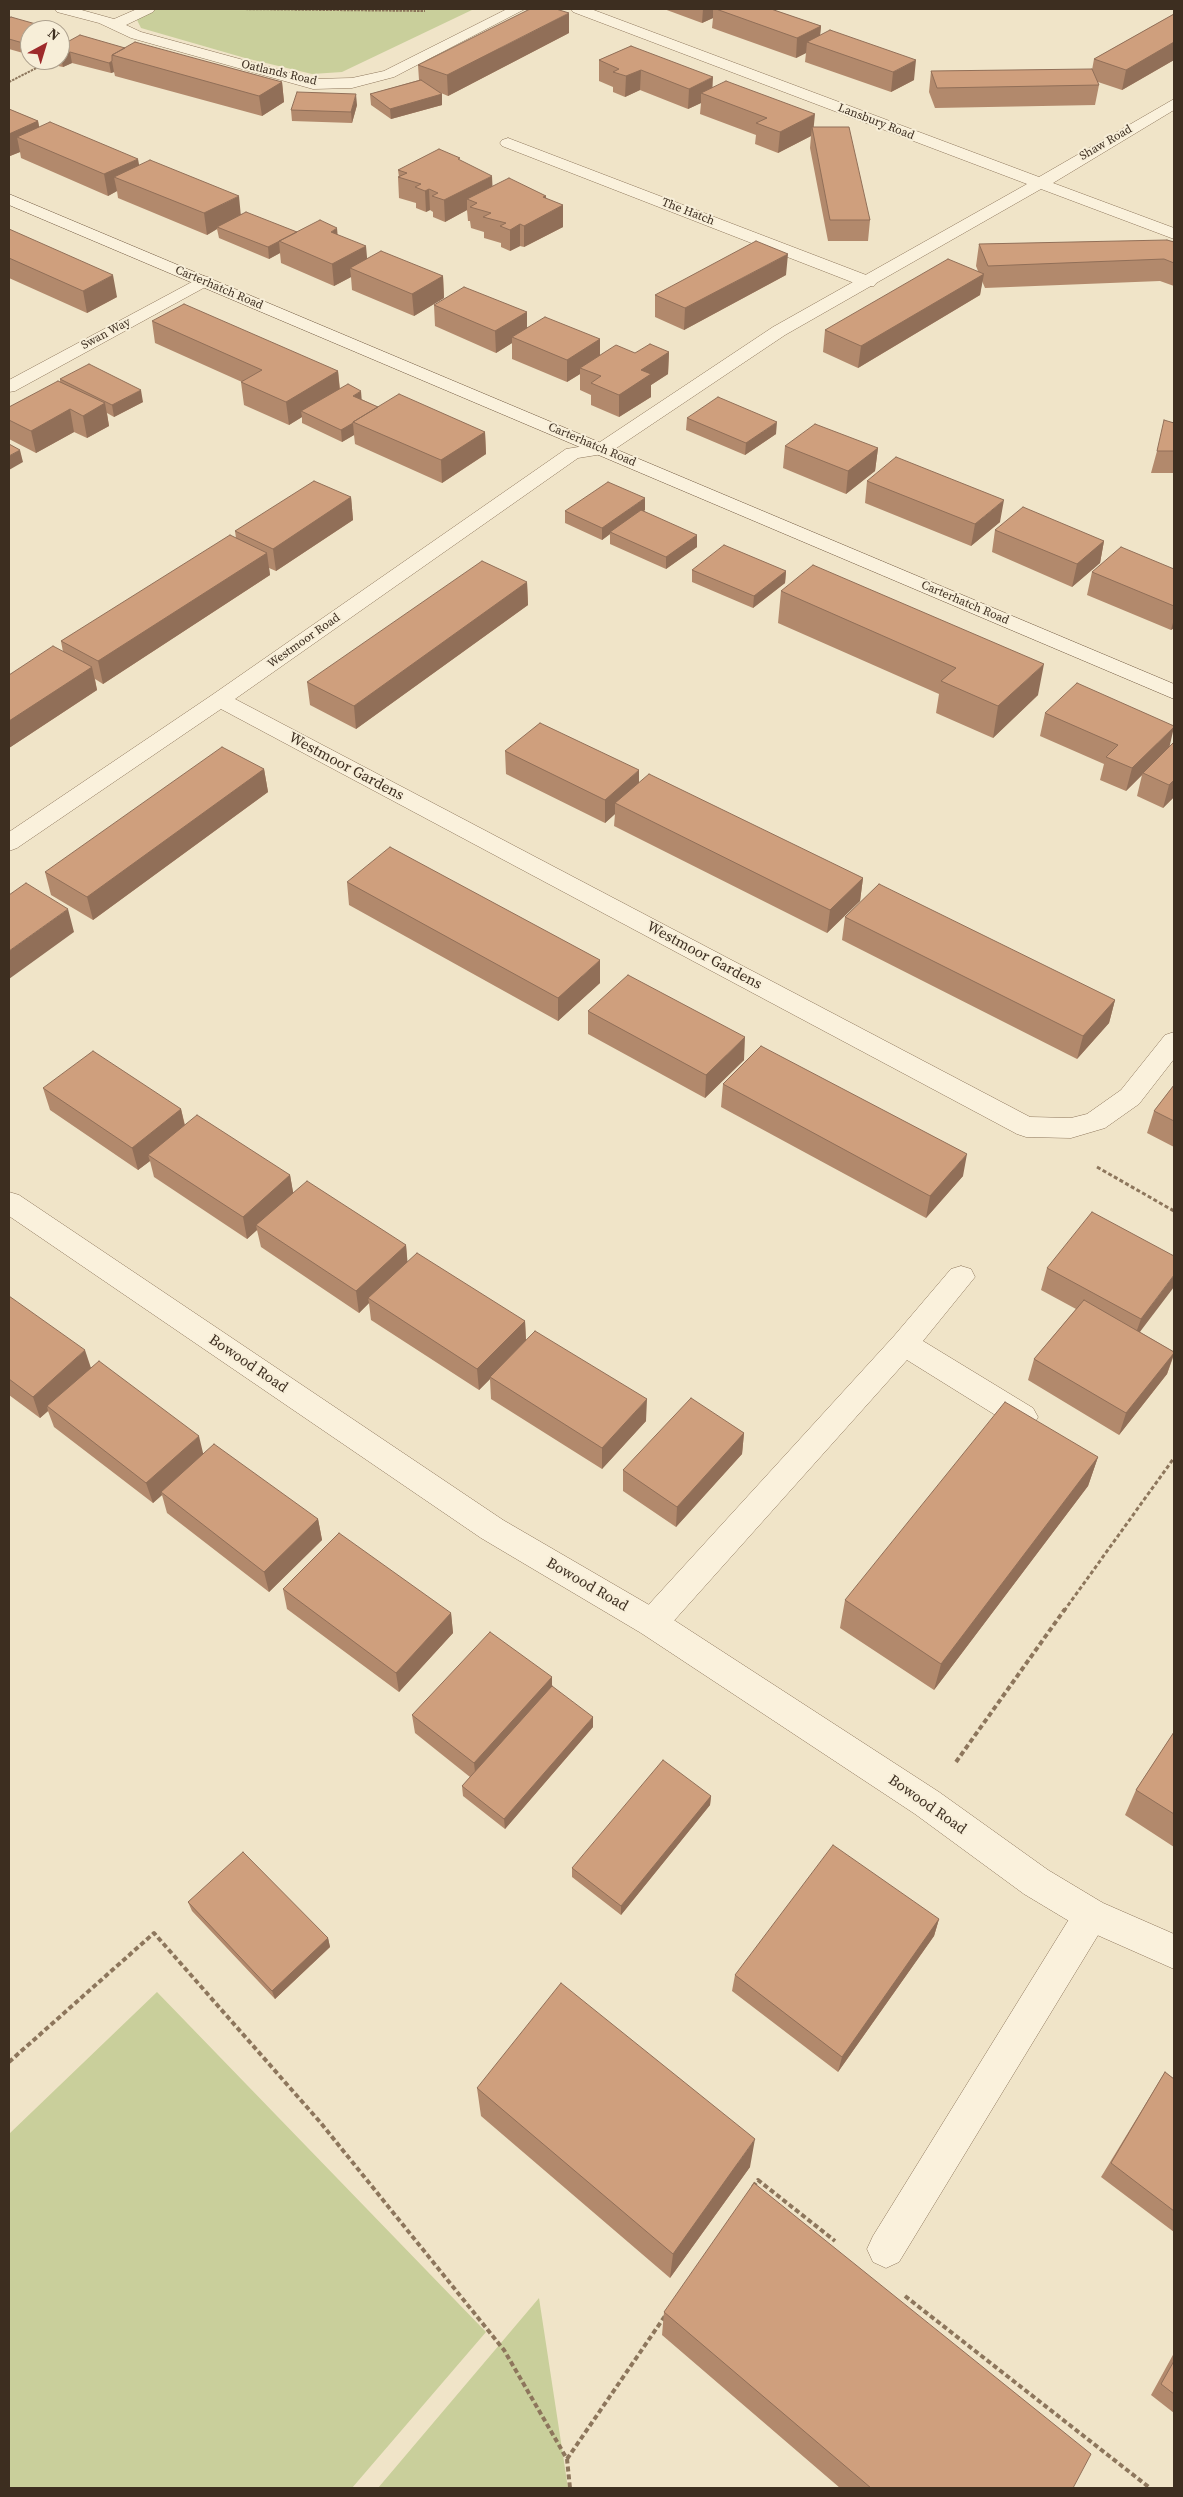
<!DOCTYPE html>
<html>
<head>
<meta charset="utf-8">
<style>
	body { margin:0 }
	#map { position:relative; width:1183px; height:2497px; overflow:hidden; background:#f0e4c8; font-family:"Source Serif 4",serif }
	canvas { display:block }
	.frame { position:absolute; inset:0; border:10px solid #3d2e20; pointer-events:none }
	.north { position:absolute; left:20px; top:20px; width:50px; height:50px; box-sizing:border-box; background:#f7eed8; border:1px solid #ada18e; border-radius:50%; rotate:39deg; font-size:14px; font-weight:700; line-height:20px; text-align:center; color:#3d2e20 }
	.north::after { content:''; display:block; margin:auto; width:18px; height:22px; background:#9e2a2b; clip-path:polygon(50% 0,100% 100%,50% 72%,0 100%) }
</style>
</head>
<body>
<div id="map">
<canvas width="1183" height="2497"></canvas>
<div class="frame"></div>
<div class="north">N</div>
</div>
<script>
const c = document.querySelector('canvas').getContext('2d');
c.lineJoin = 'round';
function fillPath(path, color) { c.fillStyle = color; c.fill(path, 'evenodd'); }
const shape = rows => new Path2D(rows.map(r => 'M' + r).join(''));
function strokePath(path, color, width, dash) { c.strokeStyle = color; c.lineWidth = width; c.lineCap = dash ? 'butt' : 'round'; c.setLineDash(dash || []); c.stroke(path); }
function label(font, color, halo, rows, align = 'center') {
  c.font = font + ' "Source Serif 4",serif'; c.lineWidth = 4; c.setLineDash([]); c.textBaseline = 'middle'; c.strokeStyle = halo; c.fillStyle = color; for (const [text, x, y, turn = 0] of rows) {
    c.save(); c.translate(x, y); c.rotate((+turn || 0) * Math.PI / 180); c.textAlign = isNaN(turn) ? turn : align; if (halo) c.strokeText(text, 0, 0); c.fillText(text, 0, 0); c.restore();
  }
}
fillPath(shape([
	[152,9,474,9,342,72,312,74,245,58,141,28,137,20],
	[157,1992,486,2332,352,2488,9,2488,9,2134],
	[539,2298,568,2488,378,2488]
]), '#c9cf9b');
const lane = shape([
	[508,138,874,278,877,282,874,286,862,286,502,146,500,143,502,140,508,138],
	[961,1266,971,1269,975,1277,923,1341,1033,1408,1038,1417,1033,1426,1023,1429,1013,1426,907,1360,663,1633,652,1637,641,1633,636,1623,641,1613,894,1336,951,1269,961,1266],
	[1091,1898,1103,1903,1108,1915,1103,1927,899,2262,886,2268,873,2262,867,2249,873,2236,1079,1903,1091,1898]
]);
const street = shape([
	[55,9,78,9,114,19,137,9,155,9,153,12,126,25,141,32,313,79,352,78,384,71,507,9,525,9,394,77,352,88,313,89,131,38,99,23,57,12,55,9],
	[571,9,591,9,1039,177,1174,99,1174,110,1053,183,1174,228,1174,239,1041,189,785,335,609,453,578,458,235,699,1030,1117,1071,1118,1087,1114,1121,1090,1165,1035,1174,1032,1174,1059,1139,1104,1105,1128,1071,1138,1026,1137,1017,1134,221,709,17,848,9,851,9,832,212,695,566,449,597,444,773,327,1027,184,573,12,571,9],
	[203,276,209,277,212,281,209,285,15,391,9,392,9,380,203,276],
	[9,1192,19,1195,503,1520,663,1613,939,1792,1048,1870,1103,1903,1174,1934,1174,1969,1079,1927,1024,1894,915,1814,641,1633,481,1538,9,1216,9,1192]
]);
const secondary = shape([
	[9,194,1174,684,1174,699,9,205,9,194]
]);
strokePath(lane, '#8d765c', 1);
strokePath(street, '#8d765c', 1);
strokePath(secondary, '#6f573f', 1);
strokePath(shape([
	[235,9,425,11],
	[9,82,52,60]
]), '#8d765c', 2, [2.5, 1]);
strokePath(shape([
	[1097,1167,1174,1211],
	[1064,1611,1174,1458]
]), '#8d765c', 3, [4, 2.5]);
strokePath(shape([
	[956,1762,1065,1609],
	[9,2062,154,1933,320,2122,504,2350,567,2459,570,2488],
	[753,2187,758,2180,835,2241],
	[905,2296,1150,2488],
	[567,2459,665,2316]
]), '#8d765c', 4, [5, 3]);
fillPath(lane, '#faf1dc');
fillPath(street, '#faf1dc');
fillPath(secondary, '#faf1dc');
fillPath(shape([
	[664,9,771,9,821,26,820,35,914,80,891,92,805,62,806,53,796,58,712,28,713,18,702,23],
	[1174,14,1174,60,1122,90,1098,82,1099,85,1095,105,935,108,929,92,931,71,1092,70,1094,59],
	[9,18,30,30,30,55,9,49],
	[569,33,448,96,441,93,442,105,391,119,371,105,370,94,419,80,418,65],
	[60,46,125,48,282,82,284,102,262,116,115,76,114,72,111,73,72,63,63,67,49,64,49,60,60,60],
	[631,46,712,88,814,127,870,220,868,241,828,241,810,148,811,136,778,153,755,144,756,135,700,114,701,103,688,109,640,90,625,97,613,92,613,87,599,81,599,60],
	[357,105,352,123,292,121,291,110],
	[9,109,38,121,39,127,139,165,241,214,297,232,338,235,367,259,443,276,444,298,414,316,352,290,351,277,334,286,281,263,280,253,269,259,219,238,217,229,207,235,118,198,117,191,108,196,21,158,20,152,10,156,9,156],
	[460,161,492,186,547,199,563,205,563,227,524,247,520,246,510,251,501,247,501,243,484,238,484,232,471,228,470,221,468,221,467,210,445,222,433,217,433,212,430,210,426,212,416,208,416,203,399,198,398,177,399,177,398,170],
	[9,229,117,297,87,313,9,278],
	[1174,242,1174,286,1160,281,985,288,982,281,980,295,858,368,823,352,825,330,978,271,976,266,979,244],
	[786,275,684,330,655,317,655,295],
	[434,305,527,312,527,328,600,339,600,355,669,352,668,374,651,385,651,397,619,417,591,405,591,395,580,390,580,374,567,382,512,359,512,343,496,353,435,326],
	[152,321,338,371,340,389,378,407,485,432,486,454,442,483,355,444,354,435,342,442,302,423,302,417,289,425,244,405,241,382,242,382,155,343],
	[60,379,143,402,114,417,107,413,109,426,87,438,74,432,36,453,9,439,9,407,60,382],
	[687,418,776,434,745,455,686,430],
	[1174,423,1174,473,1151,473,1157,451],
	[785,446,878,448,875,471,846,494,783,468],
	[867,481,1000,522,971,546,865,503],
	[351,497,353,520,276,571,269,568,270,575,103,684,95,679,97,690,9,748,9,675,63,652,61,641,236,538,235,531],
	[645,510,644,511,697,547,666,569,610,544,610,534,602,540,565,523,565,511],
	[995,530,1104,541,1100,563,1072,587,992,552],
	[1174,569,1174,628,1171,630,1087,595,1092,572],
	[692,570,786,571,785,583,753,608,692,582],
	[527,582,528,605,356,729,310,705,307,682],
	[781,591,1038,695,993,738,936,713,939,694,778,623],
	[1045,713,1169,746,1174,797,1163,808,1137,796,1142,775,1126,791,1100,780,1104,764,1040,736],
	[505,751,639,782,863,878,860,901,827,933,614,826,615,814,605,823,506,774],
	[264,769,268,792,93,920,51,895,45,872],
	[347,882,600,983,558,1021,349,905],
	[845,917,1115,1000,1109,1023,1077,1059,842,940],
	[588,1011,744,1060,705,1098,588,1034],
	[723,1084,963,1176,926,1218,721,1107],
	[1174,1085,1174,1147,1147,1133,1154,1111],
	[43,1088,181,1109,185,1125,290,1175,293,1193,406,1245,407,1262,525,1321,526,1340,646,1421,602,1469,491,1399,490,1379,479,1390,371,1320,369,1303,359,1313,261,1247,257,1230,247,1239,154,1177,150,1161,138,1170,50,1110],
	[1174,1256,1140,1332,1174,1352,1174,1355,1167,1374,1119,1435,1028,1380,1034,1359,1076,1309,1041,1290,1047,1268],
	[9,1296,91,1368,203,1454,318,1519,322,1540,269,1592,167,1513,162,1495,153,1503,54,1427,48,1411,40,1418,9,1395],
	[744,1433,742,1454,676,1527,623,1491,623,1470],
	[1098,1457,1088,1486,934,1690,840,1628,845,1600],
	[283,1589,451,1613,453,1633,399,1692,287,1609],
	[552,1677,552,1686,593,1727,505,1829,463,1796,462,1786,470,1777,415,1733,412,1715],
	[1174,1732,1174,1847,1125,1815,1136,1790],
	[711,1796,710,1805,621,1915,572,1877,572,1868],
	[188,1902,328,1938,330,1947,275,1999,192,1911],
	[939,1919,934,1936,838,2072,732,1991,735,1975],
	[1165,2072,1174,2079,1174,2232,1101,2177],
	[477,2088,750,2167,670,2278,481,2116],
	[664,2312,1073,2488,840,2488,662,2335],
	[1174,2353,1174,2413,1151,2395]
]), '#b2896c');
fillPath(shape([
	[703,9,713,9,713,18,702,23],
	[569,13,569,33,448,96,447,75],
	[821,26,819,46,807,42,806,53,796,58,797,38],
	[1174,42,1174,60,1122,90,1126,70],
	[70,52,72,63,63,67,61,57],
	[916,60,914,80,891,92,893,72],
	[112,61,114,72,111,73,109,63],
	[641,70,640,90,625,97,626,76],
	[713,77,712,97,701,93,701,103,688,109,689,89],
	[282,82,284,102,262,116,259,96],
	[356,94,357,105,352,123,351,112],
	[442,94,442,105,391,119,390,109],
	[815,114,813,134,812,127,811,136,778,153,780,132],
	[38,121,42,142,17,137,20,152,10,156,9,149,9,134],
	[138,159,142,180,114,177,117,191,108,196,104,174],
	[492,176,493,197,477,203,467,199,467,210,445,222,444,200],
	[429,189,430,210,426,212,425,191],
	[239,196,241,217,217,227,217,229,207,235,204,213],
	[546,196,547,214,563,205,563,227,524,247,524,226,543,197],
	[520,224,520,246,510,251,510,230],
	[337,228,339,250,331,232],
	[297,232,279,241,280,253,269,259,268,247],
	[366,246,368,268,350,268,351,277,334,286,332,264],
	[788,254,786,275,684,330,685,308],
	[984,274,980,295,858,368,861,346],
	[113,275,117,297,87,313,83,291],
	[443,276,444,298,414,316,412,294],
	[527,312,527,334,512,337,512,343,496,353,495,331],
	[600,339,600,361,580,368,580,374,567,382,567,360],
	[669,352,668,374,651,385,651,397,619,417,619,395,641,370],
	[338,371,340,394,301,411,302,417,289,425,286,402],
	[141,390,143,402,114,417,112,405],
	[361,391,362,403,353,396],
	[105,403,109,426,87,438,83,416],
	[70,409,74,432,36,453,31,431],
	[777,422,776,434,745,455,746,443],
	[353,423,354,435,342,442,341,430],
	[485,432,486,454,442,483,441,460],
	[878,448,875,471,846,494,848,471],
	[20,450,23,462,9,470,9,456],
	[351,497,353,520,276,571,273,549],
	[645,498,645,510,612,533,610,532,610,534,602,540,602,528],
	[1004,500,1000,522,971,546,975,524],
	[697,535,697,547,666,569,666,557],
	[1104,541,1100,563,1072,587,1077,564],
	[267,553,270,575,103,684,98,661],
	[786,571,785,583,753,608,754,596],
	[527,582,528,605,356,729,354,706],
	[1174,619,1174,628,1171,630],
	[1044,664,1038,695,993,738,998,706],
	[92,667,97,690,9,748,9,721],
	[1174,727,1169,749,1143,773,1142,775,1126,791,1132,768],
	[264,769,268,792,93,920,87,897],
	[639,770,639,793,615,803,615,814,605,823,605,800],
	[1174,780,1174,797,1163,808,1169,785],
	[863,878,860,901,827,933,830,910],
	[68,909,74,932,9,979,9,951],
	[600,960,600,983,558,1021,558,998],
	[1115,1000,1109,1023,1077,1059,1083,1036],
	[745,1037,744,1060,705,1098,706,1075],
	[181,1109,186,1132,148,1155,150,1161,138,1170,132,1148],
	[967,1154,963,1176,926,1218,930,1196],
	[290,1175,294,1197,256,1225,257,1230,247,1239,243,1217],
	[406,1245,408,1267,368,1298,369,1303,359,1313,356,1291],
	[1174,1275,1174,1287,1133,1341,1141,1319],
	[525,1321,526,1342,490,1377,490,1379,479,1390,477,1369],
	[85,1350,92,1371,47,1406,48,1411,40,1418,33,1397],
	[1174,1353,1167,1374,1119,1435,1126,1413],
	[647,1399,646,1421,602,1469,602,1448],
	[744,1433,742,1454,676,1527,677,1507],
	[199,1436,204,1457,161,1492,162,1495,153,1503,146,1483],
	[1098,1457,1088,1486,934,1690,941,1664],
	[318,1519,322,1540,269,1592,264,1572],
	[451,1613,453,1633,399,1692,396,1673],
	[552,1677,552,1696,476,1781,474,1763],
	[593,1717,593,1727,505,1829,504,1819],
	[711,1796,710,1805,621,1915,621,1906],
	[939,1919,934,1936,838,2072,842,2057],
	[328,1938,330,1947,275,1999,272,1991],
	[755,2139,750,2167,670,2278,673,2254]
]), '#916f58');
const building = shape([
	[530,9,556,9,569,13,447,75,418,65,530,9],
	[716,9,771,9,821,26,797,38,716,9],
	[1174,14,1174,42,1126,70,1094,59,1174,14],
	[11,17,57,30,30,30,30,45,9,39,9,18,11,17],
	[830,30,916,60,893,72,807,42,830,30],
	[80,35,125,48,112,55,112,61,109,63,70,52,61,57,60,56,60,46,80,35],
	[135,42,282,82,259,96,112,55,135,42],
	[631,46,713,77,689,89,641,70,626,76,613,72,619,69,599,60,631,46],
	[1092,69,1099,85,937,88,931,71,1092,69],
	[421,80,442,94,390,109,370,94,421,80],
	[726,81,815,114,780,132,756,123,767,118,701,93,726,81],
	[297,92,356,94,351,112,291,110,297,92],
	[9,109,38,121,9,134,9,109],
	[50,122,138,159,104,174,17,137,50,122],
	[812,127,849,127,870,220,830,220,812,127],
	[439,149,460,158,458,159,492,176,444,200,432,196,438,193,429,189,425,191,415,187,421,184,398,177,407,173,398,170,439,149],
	[150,160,239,196,204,213,114,177,150,160],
	[509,178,546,196,543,197,563,205,524,226,520,224,510,230,500,226,506,223,483,217,491,213,470,207,477,203,467,199,509,178],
	[246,212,297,232,268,247,217,227,246,212],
	[320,220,337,228,331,232,366,246,332,264,279,241,320,220],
	[9,229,113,275,83,291,9,258,9,229],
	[1167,240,1174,242,1174,263,1164,259,988,266,979,244,1167,240],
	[756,241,788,254,685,308,655,295,756,241],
	[381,251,443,276,412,294,350,268,381,251],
	[948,259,984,274,861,346,825,330,948,259],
	[464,287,527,312,495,331,434,305,464,287],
	[184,304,338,371,286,402,241,382,262,370,152,321,184,304],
	[545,317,600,339,567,360,512,337,545,317],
	[650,344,669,352,641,370,651,374,619,395,591,383,601,376,580,368,616,345,635,353,650,344],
	[89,364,141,390,112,405,60,379,89,364],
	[58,381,105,403,83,416,70,409,31,431,9,420,9,407,58,381],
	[348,384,361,391,353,396,378,407,353,422,353,423,341,430,301,411,348,384],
	[399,394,485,432,441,460,353,422,399,394],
	[718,397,777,422,746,443,687,418,718,397],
	[1164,420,1174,423,1174,451,1157,451,1164,420],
	[815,424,878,448,848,471,785,446,815,424],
	[9,444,20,450,9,456,9,444],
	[896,457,1004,500,975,524,867,481,896,457],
	[314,481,351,497,273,549,235,531,314,481],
	[608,482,645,498,602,528,565,511,608,482],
	[1023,507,1104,541,1077,564,995,530,1023,507],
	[641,510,697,535,666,557,610,532,641,510],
	[230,535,267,553,98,661,61,641,230,535],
	[724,545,786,571,754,596,692,570,724,545],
	[1121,547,1174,569,1174,606,1092,572,1121,547],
	[482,561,527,582,354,706,307,682,482,561],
	[813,565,1044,664,998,706,941,681,956,668,781,591,813,565],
	[53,646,92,667,9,721,9,675,53,646],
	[1077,683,1174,726,1174,727,1132,768,1106,757,1118,745,1045,713,1077,683],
	[540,723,639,770,605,800,505,751,540,723],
	[1174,742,1174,780,1169,785,1143,773,1174,742],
	[222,747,264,769,87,897,45,872,222,747],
	[649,774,863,878,830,910,615,803,649,774],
	[390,847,600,960,558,998,347,882,390,847],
	[26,883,68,909,9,951,9,895,26,883],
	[879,884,1115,1000,1083,1036,845,917,879,884],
	[628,975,745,1037,706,1075,588,1011,628,975],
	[761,1046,967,1154,930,1196,723,1084,761,1046],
	[93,1051,181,1109,132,1148,43,1088,93,1051],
	[1174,1085,1174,1121,1154,1111,1174,1085],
	[197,1115,290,1175,243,1217,148,1155,197,1115],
	[307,1181,406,1245,356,1291,256,1225,307,1181],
	[1092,1212,1174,1256,1174,1275,1141,1319,1047,1268,1092,1212],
	[417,1253,525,1321,477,1369,368,1298,417,1253],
	[9,1296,85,1350,33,1397,9,1379,9,1296],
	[1084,1300,1174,1352,1174,1353,1126,1413,1034,1359,1084,1300],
	[535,1331,647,1399,602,1448,490,1377,535,1331],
	[99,1361,199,1436,146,1483,47,1406,99,1361],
	[691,1398,744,1433,677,1507,623,1470,691,1398],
	[1005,1402,1098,1457,941,1664,845,1600,1005,1402],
	[214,1444,318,1519,264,1572,161,1492,214,1444],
	[339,1533,451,1613,396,1673,283,1589,339,1533],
	[490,1632,552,1677,474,1763,412,1715,490,1632],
	[552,1686,593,1717,504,1819,462,1786,552,1686],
	[1174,1732,1174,1814,1136,1790,1174,1732],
	[663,1760,711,1796,621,1906,572,1868,663,1760],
	[833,1845,939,1919,842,2057,735,1975,833,1845],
	[243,1852,328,1938,272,1991,188,1902,243,1852],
	[561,1983,755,2139,673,2254,477,2088,561,1983],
	[1165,2072,1174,2079,1174,2211,1111,2163,1165,2072],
	[754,2183,1091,2454,1073,2488,871,2488,664,2312,754,2183],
	[1174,2361,1174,2394,1161,2384,1174,2361]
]);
fillPath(building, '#cf9f7d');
strokePath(building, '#916f58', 1);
label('12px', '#3d2e20', '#f7eed8', [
	["Oatlands Road",279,73,13],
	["Lansbury Road",876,122,21],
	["Shaw Road",1106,143,-30],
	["The Hatch",688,212,21],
	["Carterhatch Road",219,288,23],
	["Swan Way",106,334,-28],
	["Carterhatch Road",592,445,23],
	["Carterhatch Road",965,603,23],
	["Westmoor Road",304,641,-35]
]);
label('15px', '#3d2e20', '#f7eed8', [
	["Westmoor Gardens",346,767,28],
	["Westmoor Gardens",704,956,28],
	["Bowood Road",248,1364,34],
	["Bowood Road",587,1585,30],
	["Bowood Road",927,1805,35]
]);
</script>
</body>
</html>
